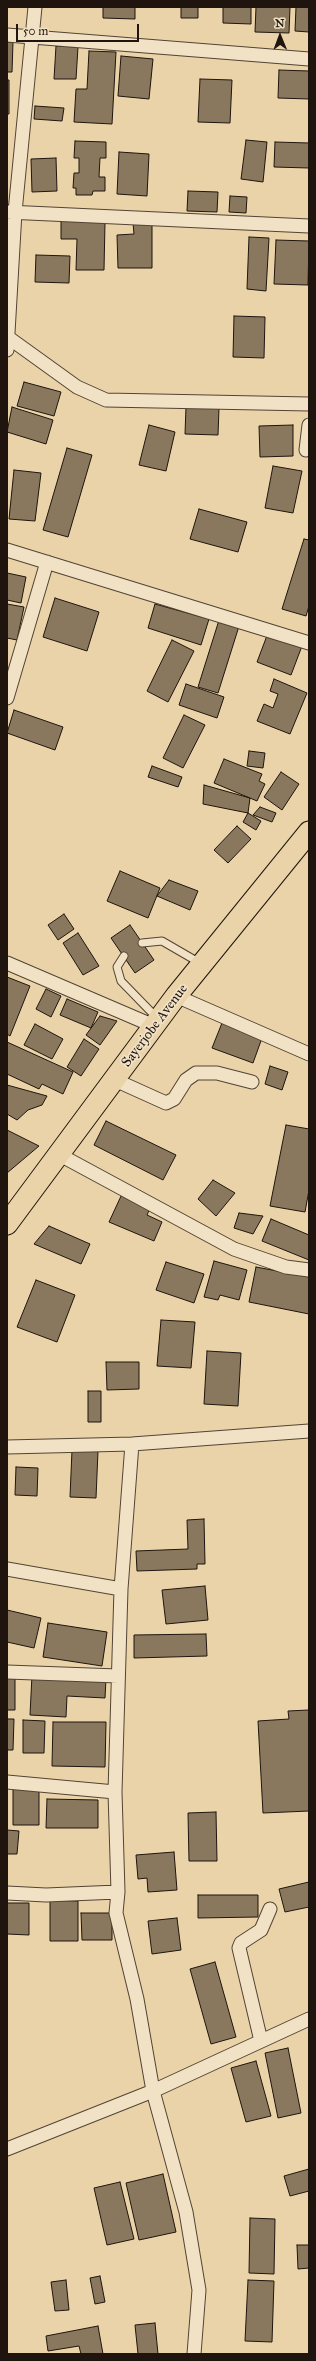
<!DOCTYPE html>
<html>
<head>
<meta charset="utf-8">
<style>
	body { margin:0 }
	#map { position:relative; width:316px; height:2361px; overflow:hidden; background:#ead3a8; font-family:"IM FELL Great Primer",serif }
	canvas { display:block }
	.frame { position:absolute; inset:0; border:8px solid #1f150e; pointer-events:none }
	.north { position:absolute; left:260px; top:16px; width:40px; height:40px; -webkit-text-stroke:3px #f1e2c6; paint-order:stroke; rotate:359deg; font-size:11px; font-weight:700; line-height:16px; text-align:center; color:#1f150e }
	.north::after { content:''; display:block; margin:auto; width:14px; height:18px; background:#1f150e; clip-path:polygon(50% 0,100% 100%,50% 72%,0 100%) }
	.scale { position:absolute; left:16px; top:24px; width:123px; height:18px; box-sizing:border-box; border:2px solid #1f150e; border-top:0; padding-left:5px; font-size:12px; line-height:14px; white-space:nowrap; color:#1f150e; -webkit-text-stroke:3px #f1e2c6; paint-order:stroke }
</style>
</head>
<body>
<div id="map">
<canvas width="316" height="2361"></canvas>
<div class="frame"></div>
<div class="north">N</div>
<div class="scale">50 m</div>
</div>
<script>
const c = document.querySelector('canvas').getContext('2d');
c.lineJoin = 'round';
function fillPath(path, color) { c.fillStyle = color; c.fill(path, 'evenodd'); }
const shape = rows => new Path2D(rows.map(r => 'M' + r).join(''));
function strokePath(path, color, width, dash) { c.strokeStyle = color; c.lineWidth = width; c.lineCap = dash ? 'butt' : 'round'; c.setLineDash(dash || []); c.stroke(path); }
function label(font, color, halo, rows, align = 'center') {
  c.font = font + ' "IM FELL Great Primer",serif'; c.lineWidth = 3.5; c.setLineDash([]); c.textBaseline = 'middle'; c.strokeStyle = halo; c.fillStyle = color; for (const [text, x, y, turn = 0] of rows) {
    c.save(); c.translate(x, y); c.rotate((+turn || 0) * Math.PI / 180); c.textAlign = isNaN(turn) ? turn : align; if (halo) c.strokeText(text, 0, 0); c.fillText(text, 0, 0); c.restore();
  }
}
const building = shape([
	[103,7,135,7,135,19,103,18,103,7],
	[181,7,198,7,198,18,181,18,181,7],
	[223,7,251,7,251,24,223,23,223,7],
	[256,7,290,7,289,33,255,32,256,7],
	[296,7,309,7,309,32,295,31,296,7],
	[7,42,13,42,12,72,7,72,7,42],
	[56,46,78,47,76,79,54,79,56,46],
	[89,51,116,52,112,124,74,122,76,89,87,89,89,51],
	[121,56,153,59,149,99,118,96,121,56],
	[279,70,309,71,309,99,278,98,279,70],
	[200,79,232,80,230,123,198,122,200,79],
	[7,80,9,80,9,114,7,114,7,80],
	[35,106,64,108,62,121,34,119,35,106],
	[246,140,267,142,263,182,241,179,246,140],
	[75,141,106,142,106,158,100,158,99,177,105,177,105,191,93,191,92,195,76,195,76,188,73,188,74,173,79,173,79,158,74,158,75,141],
	[275,142,309,143,309,168,274,167,275,142],
	[119,152,149,154,147,196,117,194,119,152],
	[56,158,57,191,32,192,31,159,56,158],
	[188,191,218,192,217,212,187,211,188,191],
	[230,196,247,197,246,213,229,212,230,196],
	[61,221,105,222,104,270,76,270,77,239,61,239,61,221],
	[133,223,152,223,152,268,118,268,117,235,134,234,133,223],
	[249,237,269,238,266,291,247,289,249,237],
	[276,240,309,241,308,285,274,284,276,240],
	[36,255,70,256,69,283,35,282,36,255],
	[234,316,265,317,264,358,233,357,234,316],
	[24,382,61,392,54,416,17,406,24,382],
	[12,407,53,420,46,444,7,432,12,407],
	[186,407,219,408,218,435,185,434,186,407],
	[149,425,175,432,166,471,139,465,149,425],
	[293,425,293,456,260,457,259,426,293,425],
	[67,448,92,455,68,537,43,530,67,448],
	[273,466,302,471,293,513,265,508,273,466],
	[14,470,41,473,35,521,9,519,14,470],
	[199,509,247,522,238,552,190,539,199,509],
	[304,539,309,540,309,606,306,616,282,609,304,539],
	[7,573,26,577,21,603,7,600,7,573],
	[55,598,99,612,87,651,43,637,55,598],
	[7,604,24,607,17,640,7,638,7,604],
	[155,604,209,619,201,645,148,628,155,604],
	[220,617,240,623,218,693,198,687,220,617],
	[268,633,302,646,291,675,257,662,268,633],
	[172,640,194,651,168,702,147,691,172,640],
	[274,679,307,693,290,734,257,721,264,704,273,708,278,694,270,691,274,679],
	[186,684,224,697,217,718,179,705,186,684],
	[14,710,63,727,55,750,7,733,14,710],
	[184,715,205,725,183,768,163,758,184,715],
	[249,751,265,753,263,768,247,766,249,751],
	[224,759,262,774,259,781,265,784,257,801,214,783,224,759],
	[152,766,182,777,178,787,148,777,152,766],
	[281,772,299,784,282,810,264,797,281,772],
	[204,785,250,798,248,813,203,804,204,785],
	[260,807,276,813,272,822,253,815,260,807],
	[248,813,261,821,256,830,243,822,248,813],
	[237,826,251,839,228,863,214,850,237,826],
	[120,871,160,888,148,918,107,901,120,871],
	[169,880,198,891,190,910,157,896,169,880],
	[64,914,74,929,58,940,48,925,64,914],
	[130,925,154,960,135,973,111,938,130,925],
	[78,933,99,966,83,975,63,943,78,933],
	[7,977,30,986,10,1036,7,1034,7,977],
	[46,989,61,996,51,1017,36,1009,46,989],
	[67,999,98,1012,91,1028,60,1015,67,999],
	[100,1016,117,1021,100,1045,86,1035,100,1016],
	[222,1023,262,1038,253,1063,212,1048,222,1023],
	[35,1024,63,1039,52,1059,24,1045,35,1024],
	[84,1039,99,1049,81,1076,67,1067,84,1039],
	[7,1042,73,1072,63,1094,42,1084,39,1089,7,1074,7,1042],
	[270,1066,288,1072,282,1090,265,1084,270,1066],
	[7,1085,47,1096,42,1105,28,1110,17,1120,7,1114,7,1085],
	[106,1121,176,1155,163,1180,94,1145,106,1121],
	[286,1125,309,1129,309,1190,305,1212,270,1206,286,1125],
	[7,1130,39,1146,7,1173,7,1130],
	[213,1180,235,1193,216,1216,198,1199,213,1180],
	[122,1194,151,1206,147,1215,162,1222,154,1241,109,1222,122,1194],
	[239,1213,263,1216,253,1234,234,1228,239,1213],
	[271,1219,309,1235,309,1260,262,1241,271,1219],
	[49,1226,90,1244,81,1264,34,1244,49,1226],
	[214,1261,247,1270,239,1300,220,1295,218,1300,204,1297,214,1261],
	[166,1262,204,1274,194,1303,156,1290,166,1262],
	[256,1267,309,1277,309,1314,249,1302,256,1267],
	[36,1280,75,1295,57,1342,17,1327,36,1280],
	[161,1320,195,1322,191,1368,157,1366,161,1320],
	[207,1351,241,1353,238,1406,204,1404,207,1351],
	[106,1362,139,1362,139,1389,107,1390,106,1362],
	[88,1391,101,1391,101,1422,88,1422,88,1391],
	[72,1450,98,1451,96,1498,70,1497,72,1450],
	[16,1467,38,1468,37,1496,15,1495,16,1467],
	[204,1519,205,1564,197,1564,197,1569,137,1571,136,1551,188,1549,187,1520,204,1519],
	[205,1586,208,1620,166,1624,162,1590,205,1586],
	[7,1610,41,1618,34,1648,7,1642,7,1610],
	[48,1623,107,1632,102,1666,43,1657,48,1623],
	[206,1634,207,1656,134,1658,134,1635,206,1634],
	[32,1675,106,1679,105,1698,67,1696,66,1717,30,1715,32,1675],
	[7,1678,15,1678,15,1710,7,1710,7,1678],
	[309,1710,309,1811,263,1813,258,1721,289,1719,288,1711,309,1710],
	[7,1719,14,1719,13,1750,7,1750,7,1719],
	[23,1720,45,1721,44,1753,23,1753,23,1720],
	[53,1722,106,1722,105,1767,52,1766,53,1722],
	[13,1784,39,1784,39,1825,13,1825,13,1784],
	[47,1799,98,1800,98,1828,46,1828,47,1799],
	[216,1812,217,1861,189,1861,188,1813,216,1812],
	[7,1830,19,1831,17,1854,7,1854,7,1830],
	[174,1852,177,1890,148,1892,147,1878,138,1879,136,1855,174,1852],
	[309,1882,309,1907,285,1912,279,1889,309,1882],
	[198,1895,258,1895,258,1917,198,1918,198,1895],
	[50,1900,78,1901,78,1941,50,1941,50,1900],
	[7,1903,29,1903,29,1935,7,1934,7,1903],
	[81,1913,112,1913,112,1940,82,1940,81,1913],
	[177,1918,181,1950,152,1954,148,1921,177,1918],
	[215,1962,236,2037,211,2044,190,1969,215,1962],
	[288,2048,301,2113,278,2118,265,2053,288,2048],
	[256,2061,271,2116,246,2122,231,2068,256,2061],
	[309,2169,309,2191,290,2196,284,2176,309,2169],
	[163,2174,176,2232,139,2240,126,2183,163,2174],
	[120,2182,134,2239,107,2245,94,2188,120,2182],
	[250,2218,275,2219,274,2274,249,2273,250,2218],
	[297,2245,309,2245,309,2268,298,2269,297,2245],
	[100,2276,105,2302,95,2304,90,2278,100,2276],
	[66,2280,69,2310,55,2311,51,2282,66,2280],
	[248,2280,274,2281,272,2342,245,2341,248,2280],
	[155,2323,158,2354,138,2354,135,2325,155,2323],
	[98,2326,103,2354,81,2354,79,2346,48,2351,46,2336,98,2326]
]);
fillPath(building, '#89785e');
strokePath(building, '#1f150e', 1);
const service = shape([
	[142,943,162,941,200,963],
	[124,956,117,967,121,981,157,1018]
]);
const minor = shape([
	[7,35,309,59],
	[7,212,309,226],
	[9,338,77,387,106,400,309,404],
	[7,350,15,212,35,7],
	[306,450,309,425],
	[7,550,309,643],
	[7,698,47,562],
	[7,963,154,1026],
	[176,996,309,1054],
	[115,1080,166,1103,174,1099,186,1080,196,1073,217,1073,252,1082],
	[60,1155,234,1249,286,1267,309,1270],
	[132,1444,121,1589,115,1792,118,1892,116,1913,137,1999,153,2091,186,2212,199,2290,194,2354],
	[7,1447,132,1444,309,1431],
	[7,1569,121,1589],
	[7,1672,118,1676],
	[7,1782,115,1792],
	[7,1893,46,1895,118,1892],
	[261,2041,239,1948,241,1943,261,1930,270,1909],
	[7,2149,153,2091,309,2019]
]);
const primary = shape([
	[7,1224,176,996,309,832]
]);
strokePath(service, '#524434', 9);
strokePath(minor, '#524434', 15);
strokePath(primary, '#1f150e', 23);
strokePath(service, '#f1e2c6', 7);
strokePath(minor, '#f1e2c6', 13);
strokePath(primary, '#ead3a8', 21);
label('14px', '#1f150e', '#f1e2c6', [
	["Sayerjobe Avenue",155,1026,-53]
]);
</script>
</body>
</html>
